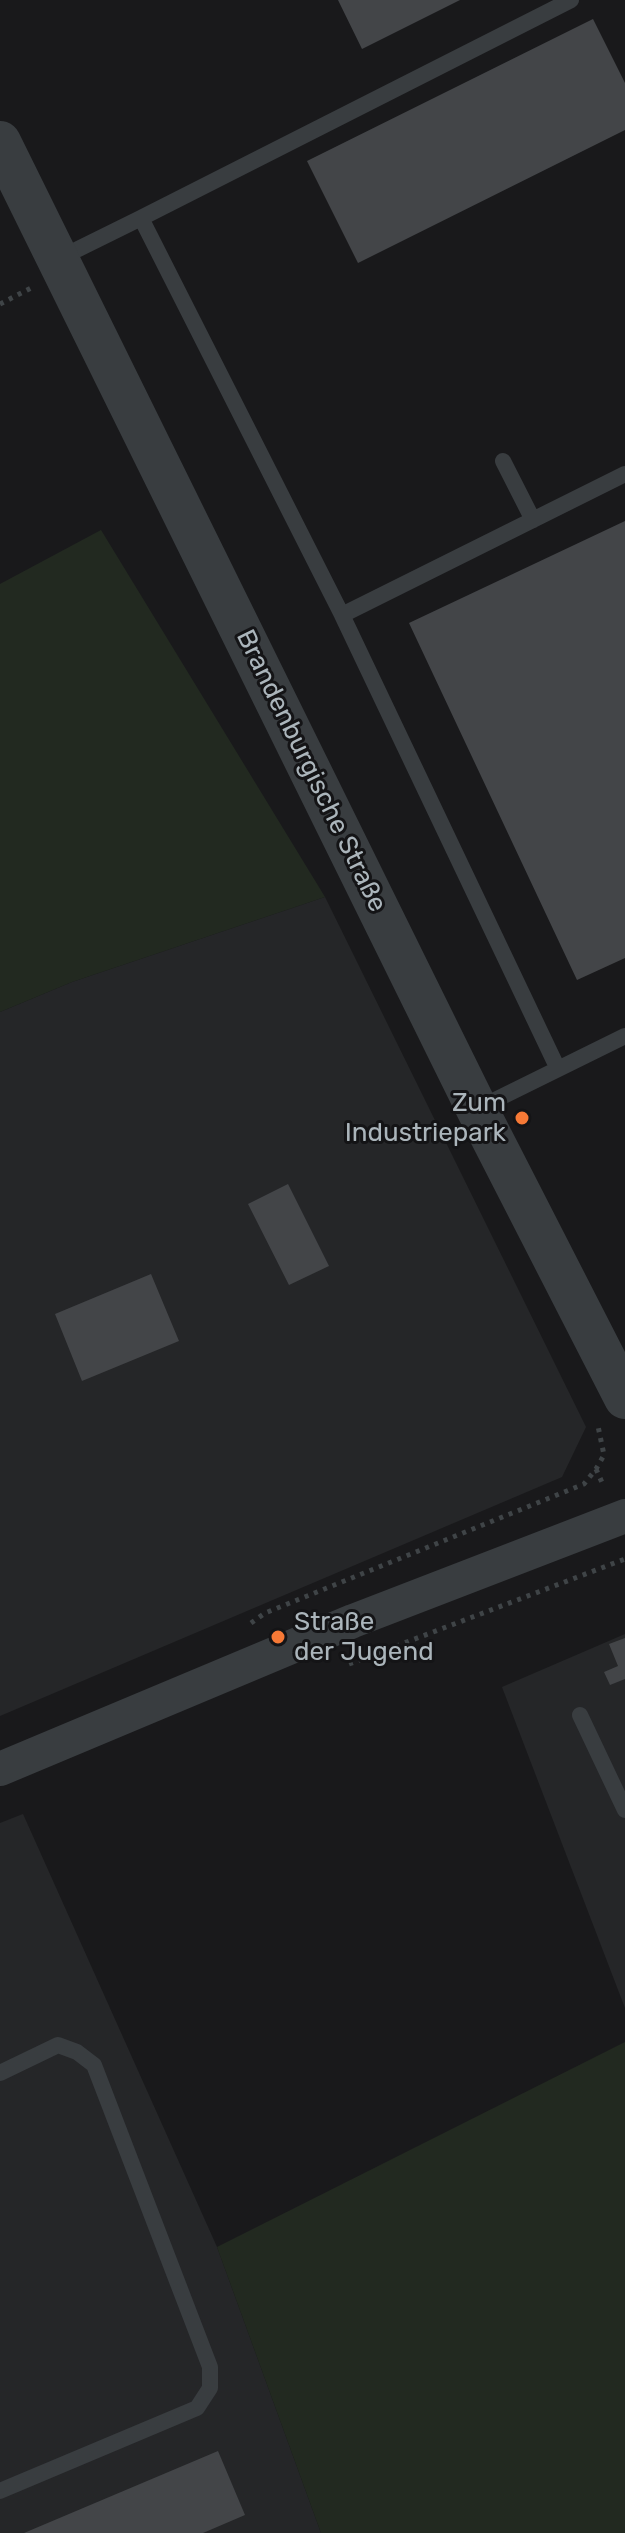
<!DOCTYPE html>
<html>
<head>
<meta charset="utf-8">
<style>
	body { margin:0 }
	canvas { display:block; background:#19191b }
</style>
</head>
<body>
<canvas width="625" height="2533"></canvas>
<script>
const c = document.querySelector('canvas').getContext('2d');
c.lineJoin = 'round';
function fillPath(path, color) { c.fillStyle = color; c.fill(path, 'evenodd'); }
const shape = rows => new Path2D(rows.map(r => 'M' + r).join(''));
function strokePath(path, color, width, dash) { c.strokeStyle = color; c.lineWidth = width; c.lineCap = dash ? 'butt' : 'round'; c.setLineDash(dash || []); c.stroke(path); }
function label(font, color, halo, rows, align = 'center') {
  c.font = font + ' Rubik,sans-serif'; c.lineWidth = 6; c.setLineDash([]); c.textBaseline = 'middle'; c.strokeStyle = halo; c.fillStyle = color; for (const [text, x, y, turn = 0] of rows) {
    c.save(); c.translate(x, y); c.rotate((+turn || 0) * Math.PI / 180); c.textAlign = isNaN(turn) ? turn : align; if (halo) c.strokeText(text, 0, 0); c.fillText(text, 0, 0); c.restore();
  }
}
fillPath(shape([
	[325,897,586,1427,562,1477,0,1716,0,1012,72,982],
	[625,1634,625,2008,502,1687],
	[23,1814,217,2247,321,2533,0,2533,0,1823]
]), '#252628');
fillPath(shape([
	[101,530,325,897,72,982,0,1012,0,584],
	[625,2042,625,2533,321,2533,217,2247]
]), '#222920');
fillPath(shape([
	[338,0,460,0,362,49],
	[593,19,625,83,625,130,358,263,307,161],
	[625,521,625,958,577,980,409,623],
	[288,1184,329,1266,289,1285,248,1204],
	[151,1274,179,1341,82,1381,55,1314],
	[625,1638,625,1679,610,1685,604,1672,618,1666,609,1644],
	[218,2451,245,2515,203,2533,24,2533]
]), '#434548');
strokePath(shape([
	[0,304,31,288],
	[596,1469,604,1487],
	[251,1623,265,1613,584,1484,596,1469,604,1455,598,1426],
	[349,1664,625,1559]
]), '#3f4447', 5, [4, 6]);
strokePath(shape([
	[60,258,141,218],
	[503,461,533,520],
	[342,615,141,218,571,0],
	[558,1069,342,615,625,474],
	[479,1108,625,1036],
	[580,1715,625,1810],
	[0,2073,58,2045,77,2052,94,2065,210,2367,210,2388,197,2408,0,2491]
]), '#393d40', 16);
strokePath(shape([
	[0,1769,353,1621,625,1516]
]), '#393d40', 34);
strokePath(shape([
	[0,142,477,1109,625,1398]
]), '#393d40', 42);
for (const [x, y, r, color] of [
	[522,1118,8,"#f67936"],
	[278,1637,8,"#f67936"]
]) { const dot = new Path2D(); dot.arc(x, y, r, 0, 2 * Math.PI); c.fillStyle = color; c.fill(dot); strokePath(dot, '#141416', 3); }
label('26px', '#abb5bb', '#141416', [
	["Brandenburgische Straße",311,771,64]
]);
label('26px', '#abb5bb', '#141416', [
	["Zum",506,1103],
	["Industriepark",506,1133],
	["Straße",294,1622,"left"],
	["der Jugend",294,1652,"left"]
], 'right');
</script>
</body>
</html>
